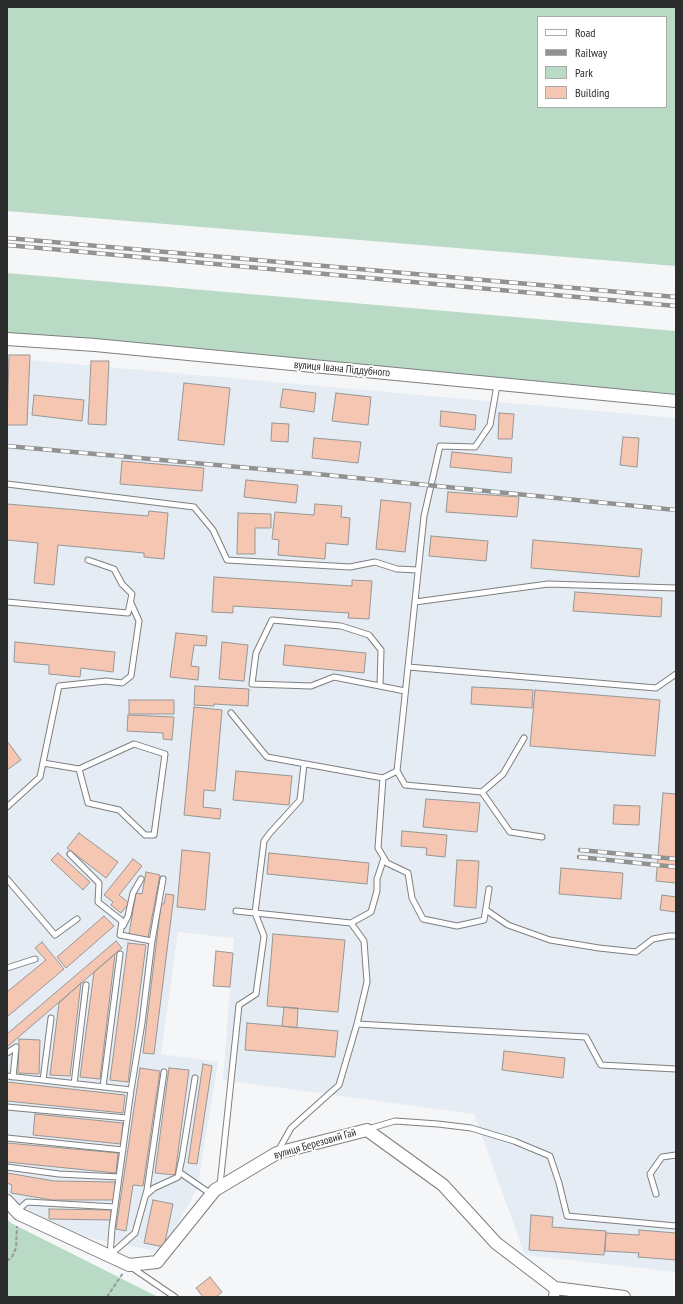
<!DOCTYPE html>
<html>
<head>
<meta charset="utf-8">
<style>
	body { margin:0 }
	#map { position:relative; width:683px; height:1304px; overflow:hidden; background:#f5f6f7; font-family:"PT Sans Narrow",sans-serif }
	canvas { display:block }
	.frame { position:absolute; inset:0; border:8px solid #2b2c2c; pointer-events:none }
	.legend { position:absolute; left:537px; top:16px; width:130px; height:92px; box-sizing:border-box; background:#fff; border:1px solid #aaabab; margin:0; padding:5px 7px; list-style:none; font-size:12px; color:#2b2c2c }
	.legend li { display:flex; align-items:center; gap:8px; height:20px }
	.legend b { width:20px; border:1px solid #aaabab }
</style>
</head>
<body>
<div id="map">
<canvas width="683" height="1304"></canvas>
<div class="frame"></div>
<ul class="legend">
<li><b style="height:5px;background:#fff"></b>Road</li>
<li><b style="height:5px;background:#919292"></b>Railway</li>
<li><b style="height:11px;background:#b9dac5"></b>Park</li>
<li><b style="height:11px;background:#f5c7b2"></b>Building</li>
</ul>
</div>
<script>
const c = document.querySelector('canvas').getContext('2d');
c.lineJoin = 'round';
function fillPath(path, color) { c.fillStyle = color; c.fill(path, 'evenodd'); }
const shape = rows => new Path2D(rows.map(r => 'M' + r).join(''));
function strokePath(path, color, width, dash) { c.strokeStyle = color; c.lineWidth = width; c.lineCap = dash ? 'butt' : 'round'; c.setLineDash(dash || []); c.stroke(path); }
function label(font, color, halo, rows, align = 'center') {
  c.font = font + ' "PT Sans Narrow",sans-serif'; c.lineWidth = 3.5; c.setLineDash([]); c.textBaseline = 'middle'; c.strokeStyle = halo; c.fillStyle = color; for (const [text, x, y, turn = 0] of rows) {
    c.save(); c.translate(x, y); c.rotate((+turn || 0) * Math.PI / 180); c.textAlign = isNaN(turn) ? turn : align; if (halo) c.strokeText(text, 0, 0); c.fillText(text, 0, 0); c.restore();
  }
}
fillPath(shape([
	[7,358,676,418,676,1272,525,1255,474,1114,223,1080,234,938,178,932,161,1054,218,1062,197,1189,161,1252,73,1235,19,1207,7,1193]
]), '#e5ecf3');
fillPath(shape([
	[7,7,676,7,676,266,7,211],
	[538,17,666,17,666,107,538,107],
	[7,273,676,331,676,394,7,335],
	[7,1219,11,1223,158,1297,7,1297]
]), '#b9dac5');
const building = shape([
	[9,355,30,355,27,425,7,425,9,355],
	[91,361,109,361,106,425,88,424,91,361],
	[184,383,230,388,224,445,178,440,184,383],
	[283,389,316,393,314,412,280,407,283,389],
	[336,393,371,397,368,425,332,421,336,393],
	[34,395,84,400,82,421,32,415,34,395],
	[441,411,476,415,475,430,440,426,441,411],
	[499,413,514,414,512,439,498,439,499,413],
	[272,423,289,424,288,442,271,441,272,423],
	[623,437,639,438,637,467,620,465,623,437],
	[314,438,361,442,358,463,312,458,314,438],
	[452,452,512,458,511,473,450,467,452,452],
	[122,461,204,468,202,491,120,484,122,461],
	[246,480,298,485,296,503,244,497,246,480],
	[448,492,519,497,517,517,446,512,448,492],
	[381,500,411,503,405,552,376,549,381,500],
	[7,504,148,516,149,511,168,513,164,559,144,557,144,553,58,545,54,585,34,583,38,543,7,540,7,504],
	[315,504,342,506,341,517,350,518,348,545,326,543,325,559,278,555,279,540,272,539,275,512,314,515,315,504],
	[238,513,271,514,271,528,255,528,255,554,237,554,238,513],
	[431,536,488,541,486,561,429,556,431,536],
	[533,540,642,549,639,577,531,568,533,540],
	[214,577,352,586,352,580,372,581,369,619,348,618,349,613,233,606,233,613,212,612,214,577],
	[575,592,662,598,661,617,573,611,575,592],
	[176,633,207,636,206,646,194,645,191,666,199,667,198,680,170,677,176,633],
	[15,642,115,652,113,672,81,668,80,677,49,674,49,665,14,662,15,642],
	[222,642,248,645,244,681,219,679,222,642],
	[285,645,366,653,364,673,283,665,285,645],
	[195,686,249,689,248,706,214,704,214,706,194,705,195,686],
	[472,687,533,690,532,708,471,704,472,687],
	[535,690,660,700,655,756,530,746,535,690],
	[129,700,174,700,174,714,129,714,129,700],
	[194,707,222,710,215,791,204,790,203,807,221,809,220,819,184,815,194,707],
	[128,715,174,717,172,740,163,739,163,733,127,731,128,715],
	[7,741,21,760,7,770,7,741],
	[236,771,292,776,289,805,233,800,236,771],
	[663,793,676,794,676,883,656,881,663,793],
	[426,799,480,803,477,832,423,827,426,799],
	[614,805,640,806,639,825,613,824,614,805],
	[402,831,447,835,445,857,426,855,427,848,401,846,402,831],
	[79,833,118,862,106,878,67,848,79,833],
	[182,850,210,853,205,910,177,907,182,850],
	[58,853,90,882,83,890,51,860,58,853],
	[269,853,369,863,367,884,267,874,269,853],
	[133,859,142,866,119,895,129,903,121,913,111,905,113,902,104,895,133,859],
	[457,860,479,861,476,908,454,906,457,860],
	[561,868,623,873,621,899,559,894,561,868],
	[146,872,160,875,148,938,129,934,136,893,142,894,146,872],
	[166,894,174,895,154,1054,143,1053,161,904,164,904,166,894],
	[662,895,676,897,676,912,660,910,662,895],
	[104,916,114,926,66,968,57,957,104,916],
	[273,934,345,940,338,1012,267,1006,273,934],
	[116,941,122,948,7,1047,7,1034,116,941],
	[42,942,64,969,7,1017,7,992,46,960,35,948,42,942],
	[128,943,146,945,128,1082,110,1080,128,943],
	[216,951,233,953,230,987,213,986,216,951],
	[115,954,100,1079,80,1077,94,972,115,954],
	[81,983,70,1076,50,1075,59,1003,81,983],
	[284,1007,298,1008,297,1028,282,1026,284,1007],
	[247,1023,338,1031,335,1057,245,1050,247,1023],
	[19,1039,40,1040,39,1074,18,1073,19,1039],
	[504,1051,565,1058,563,1078,502,1070,504,1051],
	[203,1064,212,1066,197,1164,188,1163,203,1064],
	[140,1068,160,1071,143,1186,133,1185,126,1231,116,1229,140,1068],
	[169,1068,189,1070,175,1175,155,1173,169,1068],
	[7,1082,125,1095,123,1113,7,1101,7,1082],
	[35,1114,123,1123,121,1144,33,1135,35,1114],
	[7,1143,118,1153,116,1173,7,1162,7,1143],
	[7,1173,54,1181,115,1182,115,1200,52,1200,11,1193,12,1185,7,1183,7,1173],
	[153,1200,173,1204,164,1247,144,1243,153,1200],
	[49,1209,111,1210,111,1220,49,1219,49,1209],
	[531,1215,553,1217,552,1227,606,1231,604,1255,529,1250,531,1215],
	[639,1230,676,1233,676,1260,638,1257,639,1253,605,1251,606,1233,639,1235,639,1230],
	[210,1277,222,1292,216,1297,203,1297,196,1288,210,1277]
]);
fillPath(building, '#f5c7b2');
strokePath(building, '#989796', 1);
const service = shape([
	[7,484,194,507,213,530,227,560,350,567,375,562,397,569,418,570],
	[7,602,128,613,132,594,122,584,114,569,88,560],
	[415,602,548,584,676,588],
	[408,667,656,688,676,674],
	[380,686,381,650,369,635,341,626,272,620,256,653,252,684,311,686,334,677,405,691],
	[231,713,267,757,383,778,397,771,424,516,440,446,475,447,490,425,497,385],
	[43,763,79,769,88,803,119,810,145,835,154,835,165,754,134,744,79,769],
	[397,771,405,785,482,792,503,774,524,738],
	[383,778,378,848,387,863,408,873,412,898,423,919,457,926,484,920,489,889],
	[482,792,510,832,542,837],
	[7,807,40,777,59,686,106,681,122,683,131,676,139,621,131,603],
	[70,854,99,883,98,902,122,921,120,935,152,941],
	[7,879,55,935,77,919],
	[486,910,508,925,550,940,599,948,636,952,653,939,669,936,676,936],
	[236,911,351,923,364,941,367,982,357,1024,339,1085,291,1128,278,1151],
	[351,923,371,912,377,891,377,879,384,858],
	[123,926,128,916,133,893,141,879],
	[7,968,35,959],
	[357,1024,586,1037,601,1065,676,1069],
	[7,1053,16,1047,13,1077],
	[7,1076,131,1090],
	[43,1080,51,1018],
	[74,1084,86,985],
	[103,1087,120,954],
	[7,1107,127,1118],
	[368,1129,395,1121,438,1124,471,1128,514,1141,550,1156,559,1183,567,1216,676,1226],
	[7,1138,123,1150],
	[7,1167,59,1174,119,1177],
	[179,1172,211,1194],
	[220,1185,239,1005,256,994,264,936,255,913,264,841,270,833,300,800,304,764],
	[147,1194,154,1188,178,1177,182,1158,195,1078],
	[656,1194,650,1174,662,1157,676,1155],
	[17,1211,27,1202,115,1207],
	[110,1255,112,1228,131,1090,142,1023,152,941,163,879],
	[110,1255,135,1233,147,1190,164,1072],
	[131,1267,175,1297]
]);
const minor = shape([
	[554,1297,555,1288]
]);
const tertiary = shape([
	[7,339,95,345,676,401],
	[7,1201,19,1214,129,1265,157,1262,215,1190,277,1153,367,1130,443,1185,496,1243,555,1288,624,1297]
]);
strokePath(service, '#7e7f80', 7);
strokePath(minor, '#7e7f80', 12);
strokePath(tertiary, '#7e7f80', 14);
strokePath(shape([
	[7,1261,12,1257,16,1248,17,1226],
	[107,1297,123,1273]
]), '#98999a', 2, [4, 2]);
strokePath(service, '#fff', 5);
strokePath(minor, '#fff', 10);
strokePath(tertiary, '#fff', 12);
const rail = shape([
	[7,238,676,297],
	[7,245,676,306],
	[7,446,327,475,676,510],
	[580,850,676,859],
	[579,857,676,867]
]);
strokePath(rail, '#919292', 4.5);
strokePath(rail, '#fff', 3, [9]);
label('11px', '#2b2c2c', '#fff', [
	["вулиця Івана Піддубного",342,369,5],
	["вулиця Березовий Гай",315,1144,-16]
]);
</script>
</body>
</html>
